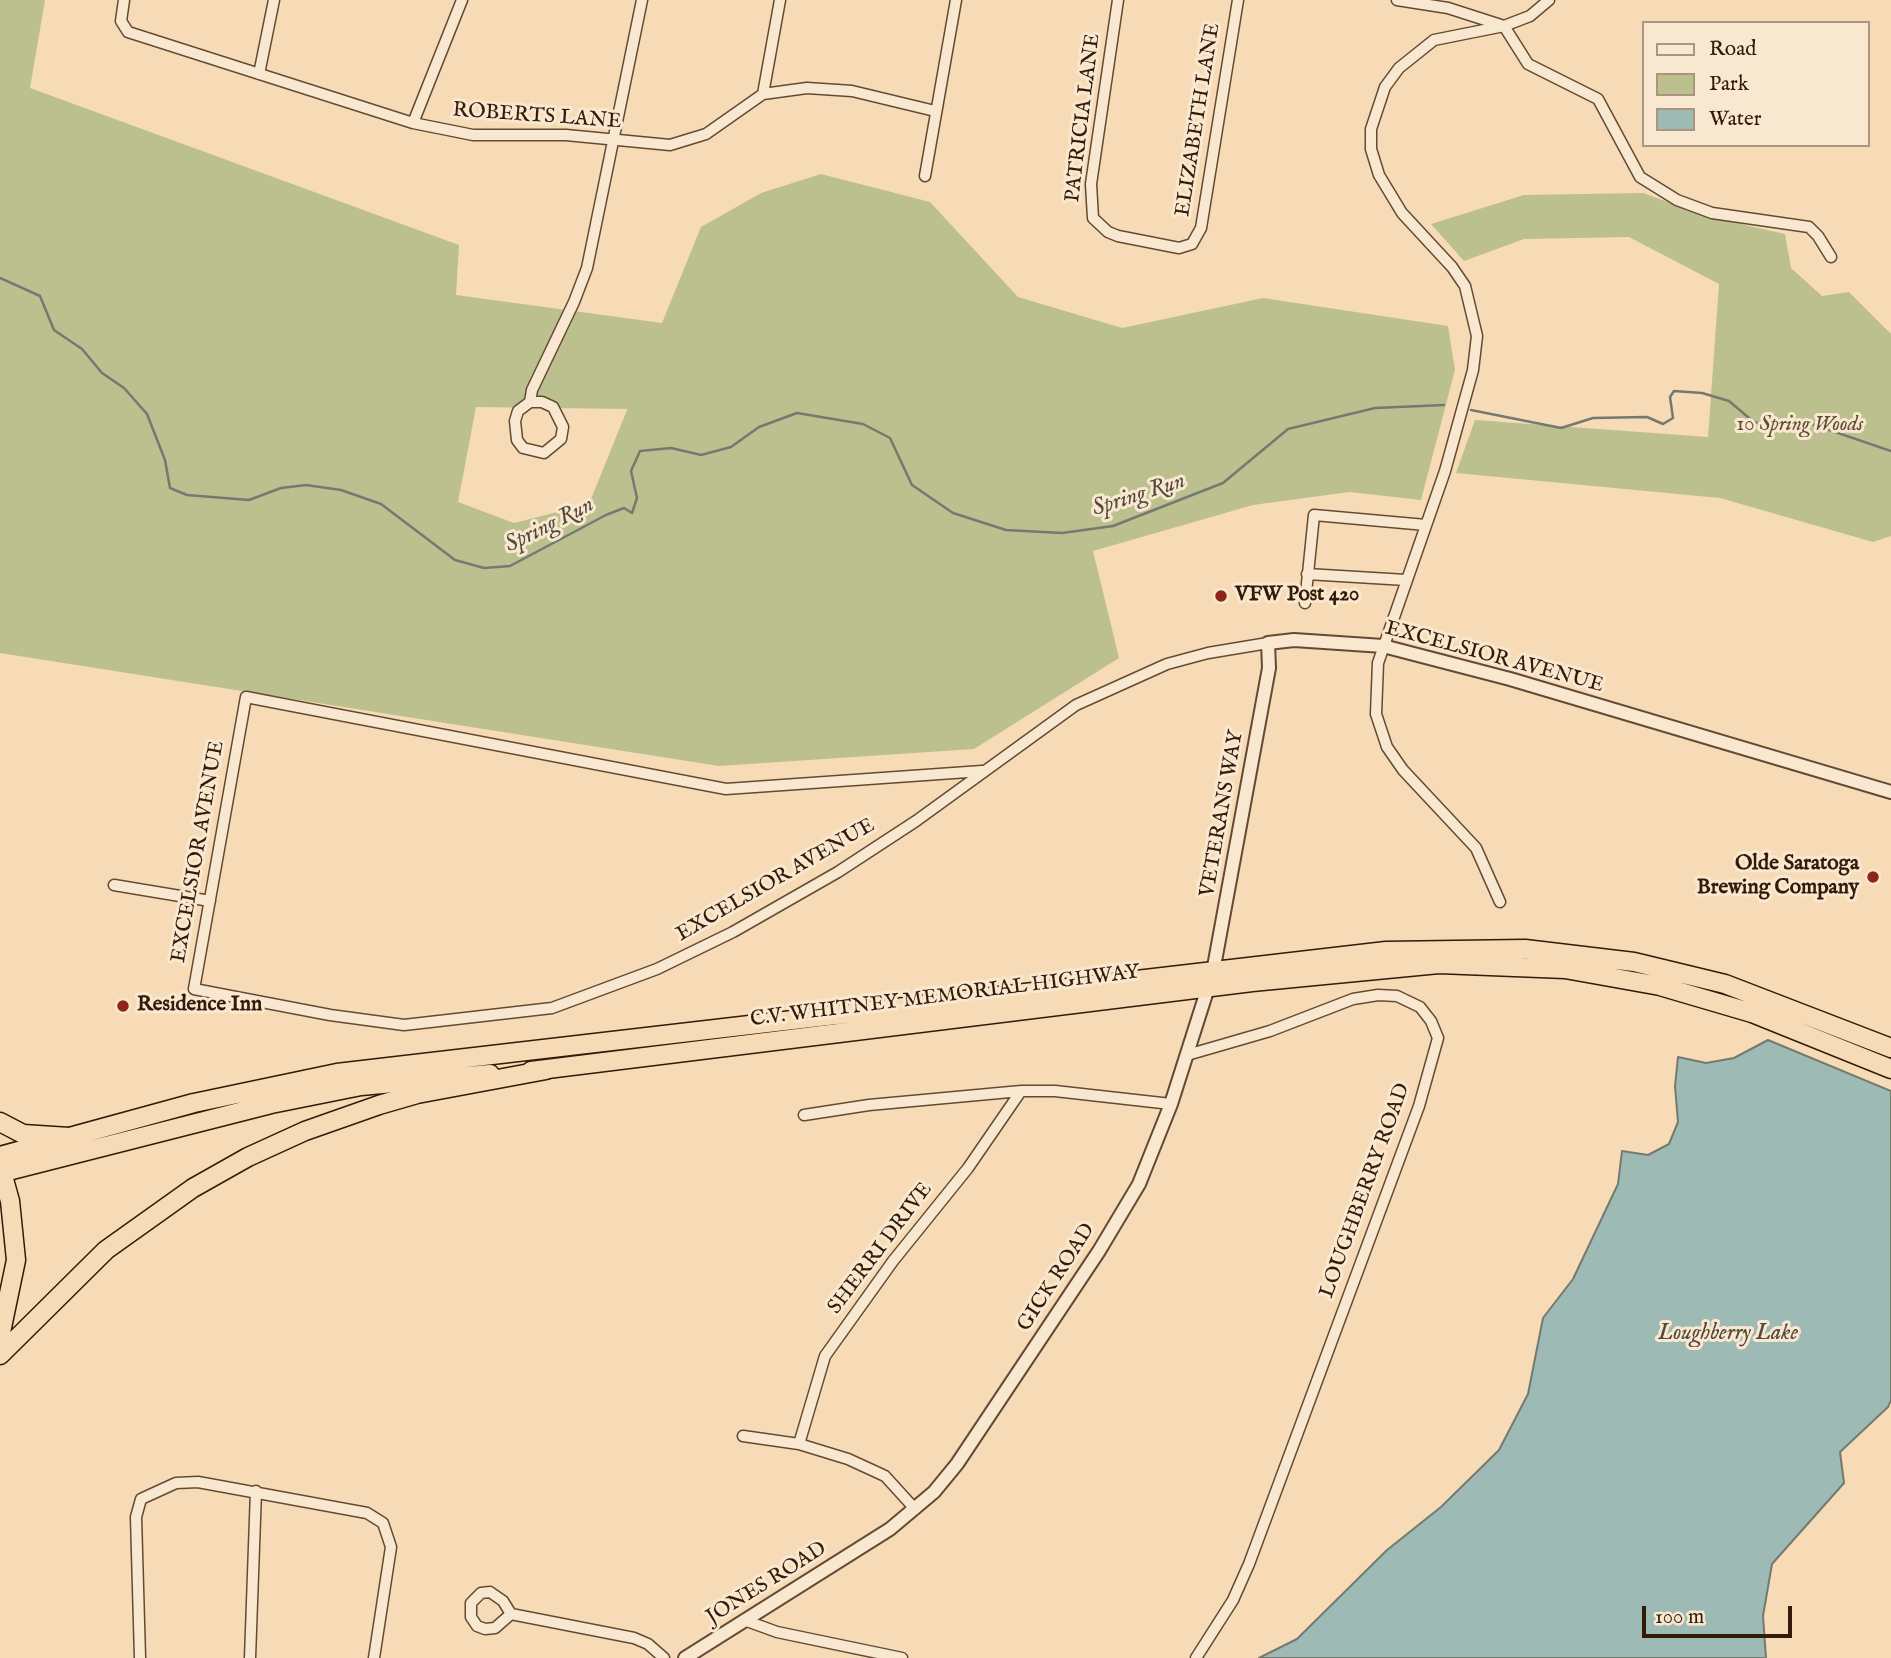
<!DOCTYPE html>
<html>
<head>
<meta charset="utf-8">
<style>
	body { margin:0 }
	#map { position:relative; width:1891px; height:1658px; overflow:hidden; background:#f6dbb6; font-family:"IM FELL English",serif }
	canvas { display:block }
	.legend { position:absolute; left:1642px; top:21px; width:228px; height:126px; box-sizing:border-box; background:#f9e8d0; border:2px solid #aa9680; margin:0; padding:9px 12px; list-style:none; font-size:21px; color:#341a08 }
	.legend li { display:flex; align-items:center; gap:14px; height:35px }
	.legend b { width:35px; border:2px solid #aa9680 }
	.scale { position:absolute; left:1642px; top:1606px; width:150px; height:32px; box-sizing:border-box; border:4px solid #341a08; border-top:0; padding-left:9px; font-size:21px; line-height:24px; white-space:nowrap; color:#341a08; -webkit-text-stroke:5px #f9e8d0; paint-order:stroke }
</style>
</head>
<body>
<div id="map">
<canvas width="1891" height="1658"></canvas>
<ul class="legend">
<li><b style="height:9px;background:#f9e8d0"></b>Road</li>
<li><b style="height:19px;background:#bcc08e"></b>Park</li>
<li><b style="height:19px;background:#9ebab5"></b>Water</li>
</ul>
<div class="scale">100 m</div>
</div>
<script>
const c = document.querySelector('canvas').getContext('2d');
c.lineJoin = 'round';
function fillPath(path, color) { c.fillStyle = color; c.fill(path, 'evenodd'); }
const shape = rows => new Path2D(rows.map(r => 'M' + r).join(''));
function strokePath(path, color, width, dash) { c.strokeStyle = color; c.lineWidth = width; c.lineCap = dash ? 'butt' : 'round'; c.setLineDash(dash || []); c.stroke(path); }
function label(font, color, halo, rows, align = 'center') {
  c.font = font + ' "IM FELL English",serif'; c.lineWidth = 6; c.setLineDash([]); c.textBaseline = 'middle'; c.strokeStyle = halo; c.fillStyle = color; for (const [text, x, y, turn = 0] of rows) {
    c.save(); c.translate(x, y); c.rotate((+turn || 0) * Math.PI / 180); c.textAlign = isNaN(turn) ? turn : align; if (halo) c.strokeText(text, 0, 0); c.fillText(text, 0, 0); c.restore();
  }
}
fillPath(shape([
	[0,0,45,0,30,88,459,245,456,295,662,323,701,227,761,193,821,174,930,202,1018,297,1122,328,1263,298,1448,326,1455,370,1421,500,1349,492,1253,505,1093,551,1119,658,974,749,719,766,0,653],
	[476,407,627,409,627,410,589,504,514,523,458,502],
	[1643,193,1709,217,1785,234,1791,268,1822,296,1849,292,1891,334,1891,536,1873,542,1720,498,1456,473,1475,420,1708,437,1719,284,1629,237,1524,239,1464,261,1431,224,1524,195]
]), '#bcc08e');
const water = shape([
	[1768,1040,1891,1091,1891,1400,1888,1407,1840,1452,1844,1483,1772,1564,1763,1616,1766,1658,1259,1658,1297,1639,1387,1550,1441,1507,1499,1450,1528,1394,1543,1318,1573,1279,1618,1184,1622,1151,1648,1155,1669,1144,1678,1122,1675,1086,1678,1057,1706,1063,1734,1058,1768,1040]
]);
fillPath(water, '#9ebab5');
strokePath(water, '#747a70', 2);
strokePath(shape([
	[0,278,40,296,54,330,82,349,102,373,124,388,147,414,165,460,170,488,187,495,249,500,281,488,306,485,341,490,381,504,455,560,484,568,510,566,606,515,624,508,632,513,637,498,631,471,640,451,671,448,701,455,731,447,759,427,797,413,863,424,890,438,912,485,953,513,1006,530,1062,533,1113,526,1223,483,1288,429,1375,408,1444,405],
	[1471,410,1561,428,1593,418,1647,417,1663,424,1673,418,1670,397,1674,391,1702,393,1729,401,1749,418,1768,430,1803,421,1891,451]
]), '#747a70', 2.5);
const minor = shape([
	[124,0,121,21,128,32,413,123,473,135,566,135,670,145,706,134,763,94,807,88,852,91,935,111],
	[1118,0,1091,184,1093,218,1108,232,1118,236,1179,248,1192,244,1201,228,1238,0],
	[1397,0,1448,8,1504,26,1530,16,1549,0],
	[259,74,274,0],
	[763,94,780,0],
	[413,123,462,0],
	[925,176,956,0],
	[530,402,542,402,553,407,563,427,561,439,544,453,523,448,517,440,515,421,518,411,530,402,532,390,574,302,587,268,642,0],
	[1307,574,1406,580],
	[1305,603,1314,515,1426,525],
	[982,771,726,789,246,697,194,989,330,1015,404,1025,552,1008,657,969,733,932,838,872,916,821,1076,705,1167,664,1208,653,1268,643],
	[114,885,210,901],
	[1500,902,1476,848,1403,770,1387,747,1376,714,1378,663,1445,471,1473,370,1477,336,1465,286,1452,267,1402,213,1379,175,1371,149,1371,129,1385,87,1399,68,1434,40,1504,26,1528,64,1598,99,1640,177,1677,200,1712,213,1809,227,1818,236,1831,257],
	[1187,1055,1270,1031,1353,999,1378,995,1397,996,1420,1007,1431,1021,1438,1038,1419,1106,1249,1564,1233,1600,1196,1658],
	[804,1115,869,1105,1021,1091,1055,1091,1171,1104],
	[743,1436,799,1444,848,1459,885,1476,915,1509],
	[799,1444,825,1356,893,1261,968,1168,1021,1091],
	[490,1592,503,1601,511,1614,495,1628,485,1629,477,1626,471,1617,471,1603,481,1593,490,1592],
	[511,1614,634,1638,648,1644,664,1658],
	[744,1620,777,1632,902,1658],
	[140,1658,136,1517,141,1499,176,1483,198,1482,367,1513,383,1523,391,1547,374,1658],
	[250,1658,256,1491]
]);
const tertiary = shape([
	[685,1658,890,1529,934,1492,957,1464,1099,1251,1139,1184,1171,1104,1213,972,1269,668,1268,643,1294,640,1383,646,1510,679,1891,792]
]);
const trunk = shape([
	[531,1071,1252,982,1439,964,1565,969,1660,986,1752,1013,1891,1069],
	[0,1156,194,1103,337,1073,1386,951,1525,949,1634,962,1725,984,1891,1048],
	[0,1173,271,1104,361,1086,490,1074]
]);
const motorway = shape([
	[0,1122,23,1134,69,1137],
	[0,1165,10,1201,16,1260,0,1337],
	[0,1355,106,1250,193,1188,248,1157,305,1131,379,1105,417,1094,546,1070]
]);
strokePath(minor, '#644a34', 13);
strokePath(tertiary, '#644a34', 16);
strokePath(trunk, '#341a08', 21);
strokePath(motorway, '#341a08', 21);
strokePath(minor, '#f9e8d0', 10);
strokePath(tertiary, '#f9e8d0', 12);
strokePath(trunk, '#f6dbb6', 18);
strokePath(motorway, '#f6dbb6', 18);
for (const [x, y, r, color] of [
	[1221,596,7,"#8f2418"],
	[1873,877,7,"#8f2418"],
	[123,1006,7,"#8f2418"]
]) { const dot = new Path2D(); dot.arc(x, y, r, 0, 2 * Math.PI); c.fillStyle = color; c.fill(dot); strokePath(dot, '#f9e8d0', 2.5); }
label('21px', '#341a08', '#f9e8d0', [
	["ROBERTS LANE",537,117,4],
	["PATRICIA LANE",1084,118,-83],
	["ELIZABETH LANE",1199,120,-81],
	["EXCELSIOR AVENUE",1494,658,15],
	["VETERANS WAY",1223,814,-80],
	["EXCELSIOR AVENUE",199,852,-80],
	["EXCELSIOR AVENUE",776,881,-30],
	["C.V. WHITNEY MEMORIAL HIGHWAY",945,997,-7],
	["LOUGHBERRY ROAD",1366,1191,-70],
	["SHERRI DRIVE",881,1249,-53],
	["GICK ROAD",1057,1278,-57],
	["JONES ROAD",767,1584,-32]
]);
label('italic 21px', '#5d4c30', '#f9e8d0', [
	["10 Spring Woods",1800,426]
]);
label('bold 21px', '#341a08', '#f9e8d0', [
	["VFW Post 420",1235,596],
	["Olde Saratoga",1859,865,"right"],
	["Brewing Company",1859,889,"right"],
	["Residence Inn",137,1006]
], 'left');
label('italic 23px', '#544a3c', '#f9e8d0', [
	["Spring Run",1139,496,-18],
	["Spring Run",550,526,-27],
	["Loughberry Lake",1728,1334]
]);
</script>
</body>
</html>
